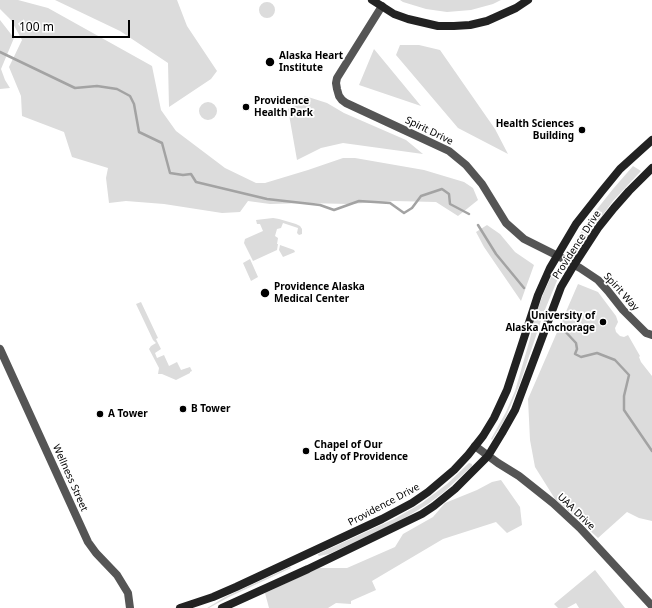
<!DOCTYPE html>
<html>
<head>
<meta charset="utf-8">
<style>
	body { margin:0 }
	#map { position:relative; width:652px; height:608px; overflow:hidden; background:#fff; font-family:"Noto Sans",sans-serif }
	canvas { display:block }
	.scale { position:absolute; left:12px; top:20px; width:118px; height:18px; box-sizing:border-box; border:2px solid #000; border-top:0; padding-left:5px; font-size:12px; line-height:14px; white-space:nowrap; color:#000; -webkit-text-stroke:3px #fff; paint-order:stroke }
</style>
</head>
<body>
<div id="map">
<canvas width="652" height="608"></canvas>
<div class="scale">100 m</div>
</div>
<script>
const c = document.querySelector('canvas').getContext('2d');
c.lineJoin = 'round';
function fillPath(path, color) { c.fillStyle = color; c.fill(path, 'evenodd'); }
const shape = rows => new Path2D(rows.map(r => 'M' + r).join(''));
function strokePath(path, color, width, dash) { c.strokeStyle = color; c.lineWidth = width; c.lineCap = dash ? 'butt' : 'round'; c.setLineDash(dash || []); c.stroke(path); }
function label(font, color, halo, rows, align = 'center') {
  c.font = font + ' "Noto Sans",sans-serif'; c.lineWidth = 3.5; c.setLineDash([]); c.textBaseline = 'middle'; c.strokeStyle = halo; c.fillStyle = color; for (const [text, x, y, turn = 0] of rows) {
    c.save(); c.translate(x, y); c.rotate((+turn || 0) * Math.PI / 180); c.textAlign = isNaN(turn) ? turn : align; if (halo) c.strokeText(text, 0, 0); c.fillText(text, 0, 0); c.restore();
  }
}
fillPath(shape([
	[0,0,18,0,48,8,152,66,161,110,176,131,225,168,256,183,265,183,308,170,343,158,355,158,424,170,464,182,473,188,478,200,458,216,436,202,394,201,349,204,305,203,270,204,248,201,240,212,222,213,164,204,126,201,109,203,106,178,108,168,72,157,64,132,22,116,21,96,9,67,22,40,11,20,0,9],
	[55,0,177,0,187,26,217,71,211,79,169,107,168,63,120,31],
	[400,0,501,0,493,4,471,10,447,12,426,9,403,2],
	'259 10a8 8 0 1 1 16 0a8 8 0 1 1-16 0Z',
	[0,20,14,38,1,69,5,80,10,88,0,89],
	[400,45,419,45,440,50,495,129,508,154,458,128,396,55],
	[374,49,421,106,359,85],
	[305,96,327,103,344,113,406,140,423,154,343,143,321,148,297,160,288,109],
	'199 111a9 9 0 1 1 18 0a9 9 0 1 1-18 0Z',
	[633,166,641,171,613,201,580,246,574,243,590,218,613,189],
	[273,218,279,219,296,224,300,226,302,229,302,234,299,235,297,233,298,228,283,223,281,228,277,229,275,236,278,238,277,244,278,244,277,250,253,261,244,243,245,239,263,231,260,224,257,224,256,220],
	[487,225,500,234,515,252,534,265,521,301,484,247,476,232],
	[280,245,294,250,295,252,283,257,279,250],
	[250,259,258,277,251,281,243,263],
	[554,273,558,274,559,276,544,312,519,386,505,419,492,440,491,439,506,412,515,391,530,339,534,319,544,292,552,275],
	[578,284,598,292,616,316,618,322,615,328,616,332,620,336,624,337,628,335,640,356,639,357,641,362,652,376,652,521,639,518,627,512,598,538,555,499,535,467,530,440,528,399],
	[141,302,158,338,156,339,161,349,155,353,157,358,164,355,169,366,177,362,181,370,190,367,192,371,190,372,190,373,176,380,162,374,158,374,159,368,149,349,151,346,156,343,153,340,136,304],
	[469,463,472,464,472,466,444,492,428,504,398,522,329,554,319,556,318,555,318,554,394,519,422,503,447,484],
	[501,480,520,507,522,525,507,533,496,522,443,539,372,581,376,590,351,601,351,604,336,603,328,608,269,608,265,593,319,568,347,568,395,547,403,534,433,517,445,503,477,490,492,482],
	[290,567,291,568,229,597,209,608,207,608,225,597],
	[595,570,625,608,579,608,576,603,567,608,558,608,554,604]
]), '#dcdcdc');
strokePath(shape([
	[0,52,75,88,97,86,117,89,130,96,134,104,139,132,162,143,170,173,183,175,191,174,196,182,267,199,320,205,334,210,359,201,390,203,404,213,412,208,421,196,442,189,449,194,450,204,469,214],
	[478,225,496,254,524,288],
	[562,328,576,343,577,349,575,354,581,357,597,353,615,360,629,375,624,396,624,410,652,451]
]), '#a3a3a3', 2.5);
strokePath(shape([
	[382,6,337,78,336,83,337,89,339,96,342,100,346,103,402,129,449,151,466,165,482,184,506,223,524,239,558,256,580,268,598,280,608,291,623,310,646,333,652,335],
	[0,349,88,542,96,553,117,575,128,593,130,608],
	[475,446,498,463,519,476,553,503,580,528,652,606]
]), '#555', 8);
strokePath(shape([
	[372,0,394,14,408,19,438,26,454,26,470,25,487,21,516,8,528,0],
	[180,608,213,597,236,587,382,519,412,503,428,492,454,470,468,455,483,436,494,418,507,390,538,295,550,268,576,224,602,191,620,169,652,140],
	[222,608,308,569,422,514,434,506,455,489,488,456,502,433,515,410,561,287,574,265,598,228,614,208,629,191,652,168]
]), '#222', 8);
for (const [x, y, r, color] of [
	[270,62,5,"#000"],
	[246,107,4,"#000"],
	[582,130,4,"#000"],
	[265,293,5,"#000"],
	[603,322,4,"#000"],
	[183,409,4,"#000"],
	[100,414,4,"#000"],
	[306,451,4,"#000"]
]) { const dot = new Path2D(); dot.arc(x, y, r, 0, 2 * Math.PI); c.fillStyle = color; c.fill(dot); strokePath(dot, '#fff', 1.5); }
label('bold 10px', '#000', '#fff', [
	["Alaska Heart",279,56],
	["Institute",279,68],
	["Providence",254,101],
	["Health Park",254,113],
	["Health Sciences",574,124,"right"],
	["Building",574,136,"right"],
	["Providence Alaska",274,287],
	["Medical Center",274,299],
	["University of",595,316,"right"],
	["Alaska Anchorage",595,328,"right"],
	["B Tower",191,409],
	["A Tower",108,414],
	["Chapel of Our",314,445],
	["Lady of Providence",314,457]
], 'left');
label('10px', '#000', '#fff', [
	["Spirit Drive",429,131,26],
	["Providence Drive",577,245,-57],
	["Spirit Way",621,292,48],
	["Wellness Street",70,478,66],
	["Providence Drive",384,505,-28],
	["UAA Drive",576,512,44]
]);
</script>
</body>
</html>
